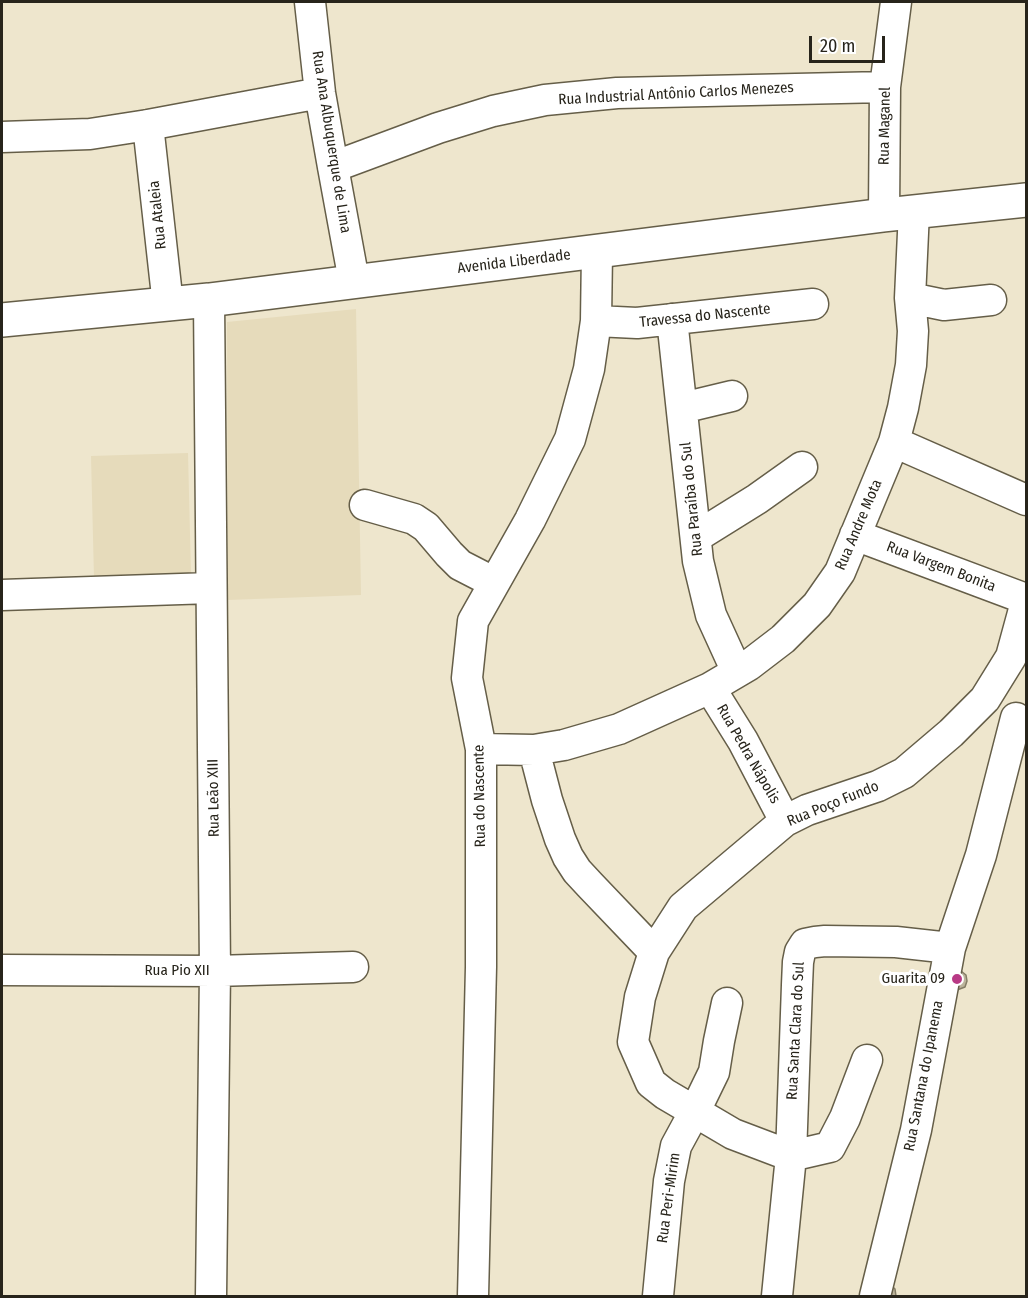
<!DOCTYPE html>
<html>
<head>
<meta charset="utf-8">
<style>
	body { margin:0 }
	#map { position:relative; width:1028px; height:1298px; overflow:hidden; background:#eee6cd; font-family:"Fira Sans Condensed",sans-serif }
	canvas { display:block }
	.frame { position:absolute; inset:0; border:3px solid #27241b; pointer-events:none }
	.scale { position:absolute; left:809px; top:36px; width:76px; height:27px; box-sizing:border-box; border:3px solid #27241b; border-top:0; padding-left:8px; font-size:18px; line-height:21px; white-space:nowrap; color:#27241b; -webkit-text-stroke:4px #fff; paint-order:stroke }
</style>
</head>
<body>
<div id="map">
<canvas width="1028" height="1298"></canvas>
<div class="frame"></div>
<div class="scale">20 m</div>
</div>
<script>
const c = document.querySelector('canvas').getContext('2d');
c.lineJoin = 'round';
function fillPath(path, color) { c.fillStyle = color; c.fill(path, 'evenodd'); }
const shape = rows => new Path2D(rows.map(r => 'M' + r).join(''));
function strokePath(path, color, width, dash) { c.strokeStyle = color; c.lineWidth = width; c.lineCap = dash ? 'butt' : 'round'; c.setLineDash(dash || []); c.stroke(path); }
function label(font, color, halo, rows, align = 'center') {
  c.font = font + ' "Fira Sans Condensed",sans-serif'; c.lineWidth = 6; c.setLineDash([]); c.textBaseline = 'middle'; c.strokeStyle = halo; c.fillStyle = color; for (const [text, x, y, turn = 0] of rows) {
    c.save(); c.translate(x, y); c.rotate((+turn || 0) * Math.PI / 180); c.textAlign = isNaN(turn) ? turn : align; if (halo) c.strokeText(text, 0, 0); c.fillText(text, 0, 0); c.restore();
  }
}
fillPath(shape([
	[356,309,361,595,228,600,227,322],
	[188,453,191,575,94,578,91,456]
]), '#e6dbbb');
const building = shape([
	[961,971,966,975,967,981,965,987,957,990,961,971],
	[893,1287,895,1289,896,1296,879,1296,893,1287]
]);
fillPath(building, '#bcb49c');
strokePath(building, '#847d66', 1.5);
const minor = shape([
	[310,2,320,93,333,167,354,281],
	[148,125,168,305],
	[2,137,90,134,148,125,320,93],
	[333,167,438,128,493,111,545,100,617,93,885,87],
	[884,215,885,87,896,2],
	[910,298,944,305,991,300],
	[209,300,215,971,211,1296],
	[672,319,698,561,711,615,737,672],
	[596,321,637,323,813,304],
	[682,408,732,396],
	[894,442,1026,500],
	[365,505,414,519,426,527,449,554,460,565,493,582],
	[855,535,1026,599],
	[696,537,757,499,802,467],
	[2,595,211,588],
	[710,688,743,741,785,821],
	[481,749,534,750,564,745,619,729,710,688,749,665,783,639,817,605,840,572,894,442,903,408,911,365,913,331,910,298,914,211],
	[534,750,547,800,560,839,568,857,577,871,590,885,654,952],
	[2,970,215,971,353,967],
	[791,1156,733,1134,665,1094,651,1083,633,1042,640,997,654,952,683,907,785,821,807,810,878,786,904,773,951,733,985,699,1011,657,1026,602],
	[791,1156,830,1147,845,1118,867,1060],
	[473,1296,481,967,481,749,467,678,473,621,530,520,570,439,589,369,596,321,597,252],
	[658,1296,669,1181,676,1146,695,1111,714,1072,719,1041,727,1003],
	[777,1296,791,1156,797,985,798,962,800,952,805,944,815,942,825,941,896,942,950,948],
	[875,1296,916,1130,950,948,981,855,1016,718]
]);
const major = shape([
	[2,320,209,300,884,215,1026,200]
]);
strokePath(minor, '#655e48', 33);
strokePath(major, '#655e48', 36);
strokePath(minor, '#fff', 30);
strokePath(major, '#fff', 33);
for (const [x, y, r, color] of [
	[957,979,6,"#b83985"]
]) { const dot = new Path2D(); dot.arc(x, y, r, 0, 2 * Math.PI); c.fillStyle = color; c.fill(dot); strokePath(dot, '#fff', 2); }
label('15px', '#27241b', '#fff', [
	["Rua Industrial Antônio Carlos Menezes",676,94,-3],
	["Rua Maganel",885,126,-89],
	["Rua Ana Albuquerque de Lima",331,142,81],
	["Rua Ataleia",158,215,-96],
	["Avenida Liberdade",514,262,-7],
	["Travessa do Nascente",705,316,-6],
	["Rua Paraíba do Sul",692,499,-96],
	["Rua Andre Mota",859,525,-67],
	["Rua Vargem Bonita",941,567,21],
	["Rua Pedra Nápolis",748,754,60],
	["Rua do Nascente",480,796,-91],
	["Rua Leão XIII",214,798,-91],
	["Rua Poço Fundo",833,804,-22],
	["Rua Pio XII",177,971],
	["Rua Santa Clara do Sul",796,1031,-87],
	["Rua Santana do Ipanema",924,1076,-79],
	["Rua Peri-Mirim",669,1198,-82]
]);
label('15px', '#27241b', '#fff', [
	["Guarita 09",945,979]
], 'right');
</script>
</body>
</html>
